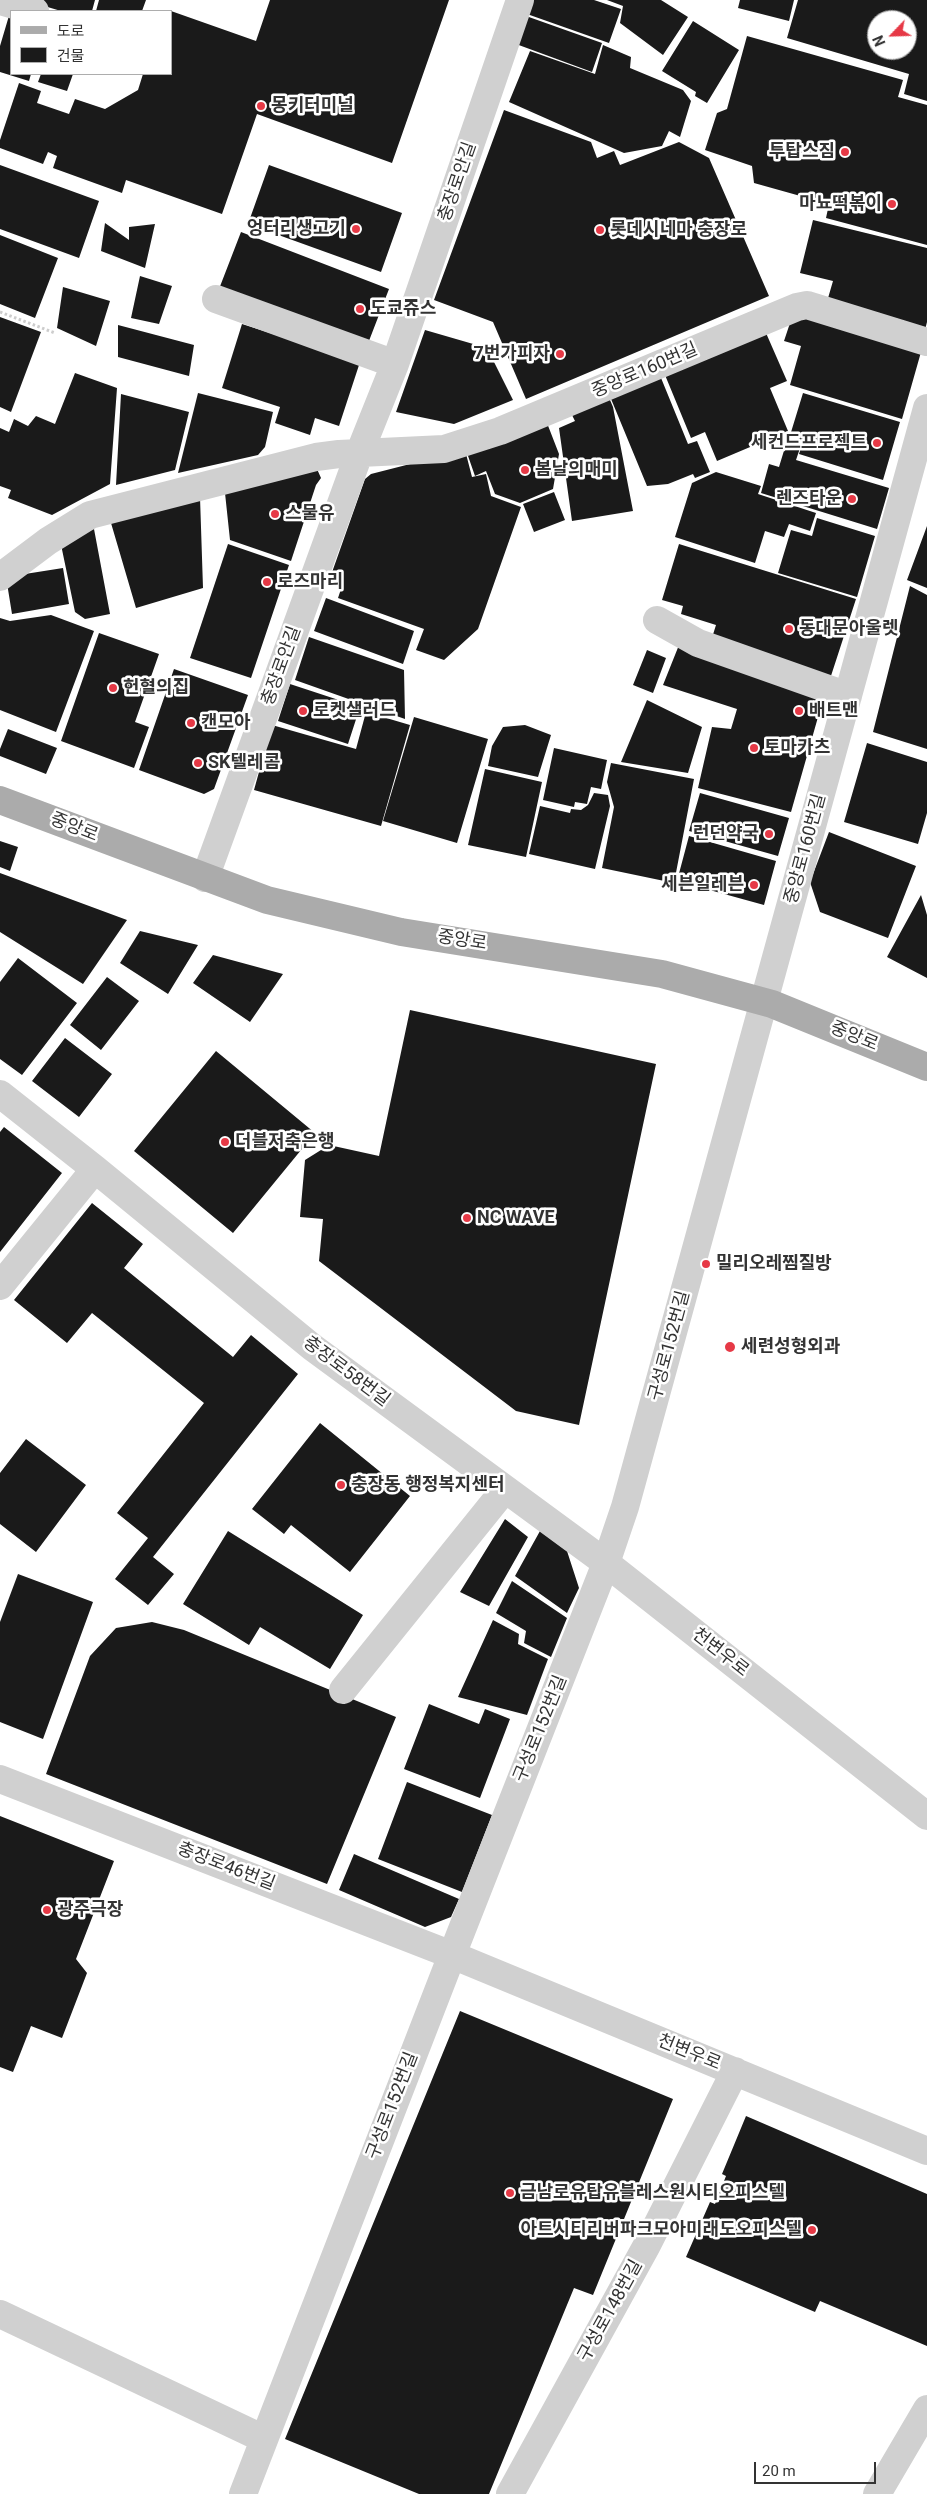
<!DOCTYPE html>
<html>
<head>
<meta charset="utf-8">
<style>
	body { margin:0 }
	#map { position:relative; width:927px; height:2494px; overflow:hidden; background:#fff; font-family:Roboto,"Noto Sans KR",sans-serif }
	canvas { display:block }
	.legend { position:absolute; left:10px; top:10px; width:162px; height:65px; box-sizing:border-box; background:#fff; border:1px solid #adadad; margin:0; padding:6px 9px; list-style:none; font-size:15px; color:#333 }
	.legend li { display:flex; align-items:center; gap:10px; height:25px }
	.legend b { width:25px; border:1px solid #adadad }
	.north { position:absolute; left:867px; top:10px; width:50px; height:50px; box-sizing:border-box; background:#fff; border:1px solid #adadad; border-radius:50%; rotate:246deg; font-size:14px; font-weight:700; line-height:20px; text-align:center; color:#333 }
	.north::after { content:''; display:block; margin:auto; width:18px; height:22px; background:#e63946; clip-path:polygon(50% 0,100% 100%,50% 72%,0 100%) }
	.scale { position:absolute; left:754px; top:2462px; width:122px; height:22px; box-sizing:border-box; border:2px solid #333; border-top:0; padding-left:6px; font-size:15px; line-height:18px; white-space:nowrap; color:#333; -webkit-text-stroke:4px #fff; paint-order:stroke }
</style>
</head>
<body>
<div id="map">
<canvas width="927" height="2494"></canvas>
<ul class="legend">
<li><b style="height:6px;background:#ababab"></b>도로</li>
<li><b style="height:14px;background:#1a1a1a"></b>건물</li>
</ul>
<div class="north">N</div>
<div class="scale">20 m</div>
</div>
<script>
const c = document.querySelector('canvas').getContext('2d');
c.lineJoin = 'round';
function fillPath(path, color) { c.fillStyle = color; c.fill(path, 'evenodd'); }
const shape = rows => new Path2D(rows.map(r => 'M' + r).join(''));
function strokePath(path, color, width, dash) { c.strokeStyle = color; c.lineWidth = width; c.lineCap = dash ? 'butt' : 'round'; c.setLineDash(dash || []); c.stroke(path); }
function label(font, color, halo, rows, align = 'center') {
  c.font = font + ' Roboto,"Noto Sans KR",sans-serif'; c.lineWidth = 5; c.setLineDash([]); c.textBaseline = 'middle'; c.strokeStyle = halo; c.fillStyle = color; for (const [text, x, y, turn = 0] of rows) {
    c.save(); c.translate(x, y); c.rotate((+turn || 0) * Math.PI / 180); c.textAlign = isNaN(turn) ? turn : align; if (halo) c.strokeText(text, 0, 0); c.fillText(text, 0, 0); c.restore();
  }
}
fillPath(shape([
	[24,0,95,0,92,11,61,11],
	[99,0,146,0,142,11,96,11],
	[270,0,449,0,392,163,257,114,222,214,126,180,122,193,53,168,57,156,48,152,43,164,0,148,0,140,19,83,41,91,37,103,69,114,75,99,105,109,138,90,143,74,171,74,171,11,256,41],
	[531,0,594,0,621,9,609,43,527,14],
	[607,0,661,0,688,17,663,55,620,23,623,6],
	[740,0,794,0,789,21,738,8],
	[798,0,927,0,927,101,904,94,909,74,787,38],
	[877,20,907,20,907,50,877,50],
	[11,9,11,74,31,74,29,81,0,72,0,46],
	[526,16,602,43,592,72,516,44],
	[693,21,739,50,707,103,695,96,696,92,662,71],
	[747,36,903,80,898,97,927,105,927,245,826,218,829,204,754,183,752,166,705,150,717,113,727,109],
	[603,45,631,57,630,68,683,90,691,101,680,137,669,131,662,146,624,153,509,102,530,51,595,74],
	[41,74,73,74,67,91,38,82],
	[504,110,591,142,597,158,614,151,620,165,679,142,709,158,769,296,526,399,493,322,434,300],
	[0,165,99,201,79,258,0,229],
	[269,165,402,213,381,272,248,224],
	[813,220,927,248,927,322,925,330,826,305,833,281,800,273],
	[105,223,129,240,129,227,155,224,145,268,101,251],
	[241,232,389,289,367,346,219,289],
	[0,235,58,258,35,318,0,304],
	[140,276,172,286,159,324,131,318],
	[63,287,110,301,96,346,57,328],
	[807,310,923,345,902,419,790,385,801,346,784,341,790,323],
	[0,317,41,332,11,412,0,407],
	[242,324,360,362,339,426,315,418,310,435,275,423,280,407,222,388],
	[118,325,194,345,189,376,118,357],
	[425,330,487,348,513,400,454,424,396,412],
	[766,333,787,381,770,388,788,431,717,461,705,432,691,438,665,375],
	[75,373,117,388,110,484,52,515,8,498,11,490,0,486,0,428,9,432,14,419,28,426,36,416,55,424],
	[659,373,688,444,697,441,710,472,695,478,693,474,668,484,647,486,609,394],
	[198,393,273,412,265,447,258,455,178,473],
	[607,393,613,407,633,511,572,521,559,428,575,421,569,409],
	[803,393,900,422,883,480,799,454,802,445,788,442],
	[121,394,189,412,175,470,116,485],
	[547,423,559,454,553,489,520,503,495,494,486,471,475,476,467,453],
	[786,444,800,448,796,460,889,488,877,529,761,493,769,464,779,467],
	[465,450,472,477,486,474,491,496,521,507,478,629,444,660,416,650,424,629,338,598,343,583,330,578,365,479,371,474],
	[317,469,321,478,316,485,291,561,230,540,225,493],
	[716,472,761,486,758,494,816,513,810,531,789,524,784,537,765,531,755,563,675,537,692,483],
	[554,492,565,520,534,532,523,504],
	[200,497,203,588,136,608,111,523],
	[817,518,875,536,857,597,778,573,791,530,812,536],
	[927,526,927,588,907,580],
	[94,529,110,614,85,619,75,612,59,535],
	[228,544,289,565,251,678,190,658],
	[679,544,856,599,829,682,710,644,716,625,681,614,683,606,662,600],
	[63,568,69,604,12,614,6,577],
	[910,586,927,595,927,749,873,732],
	[326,598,414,631,403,664,314,631],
	[51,615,94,631,56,732,0,710,0,618,10,621],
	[99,633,159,654,135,722,149,727,134,768,61,741],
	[309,637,404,670,405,719,295,680],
	[679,645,824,696,791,812,698,788,712,727,731,729,737,709,663,685],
	[647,650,666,658,653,693,633,685],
	[174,669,248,695,214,789,204,794,139,770],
	[290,684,360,707,348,744,278,721],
	[647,700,702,727,688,773,621,762],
	[366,712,410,725,381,826,254,790,272,725,356,749],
	[414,717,488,739,457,843,383,821],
	[525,725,551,735,538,777,488,766,492,746,503,727],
	[8,729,57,748,46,774,0,756,0,749],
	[867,743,927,762,927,813,918,844,844,822],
	[554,748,607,760,601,789,591,787,587,804,575,802,574,807,543,800],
	[611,763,694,779,674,883,602,868,614,807,607,782],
	[485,769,542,782,526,857,468,845],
	[594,793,608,795,610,806,595,869,529,854,540,806,570,813,571,809,581,810,588,805],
	[700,793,789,818,778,856,689,831],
	[829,832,916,866,888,938,820,912,810,882],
	[689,836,776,861,764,905,677,881],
	[0,841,18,847,10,871,0,867],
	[0,873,127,920,83,984,0,932],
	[921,895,927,915,927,978,887,957],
	[140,931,198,945,168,994,120,963],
	[213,955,283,974,250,1022,193,983],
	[18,958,77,1003,22,1075,0,1059,0,982],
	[107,977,139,1001,101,1050,70,1025],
	[410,1010,656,1064,579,1425,516,1411,319,1261,323,1219,300,1217,305,1160,329,1145,379,1156],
	[65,1038,112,1074,79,1117,32,1081],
	[216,1051,315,1133,233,1233,134,1151],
	[4,1127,62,1173,0,1252,0,1132],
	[92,1203,143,1244,124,1268,233,1357,251,1335,298,1374,153,1557,174,1574,148,1605,115,1579,148,1538,117,1513,204,1403,92,1313,67,1343,14,1300],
	[320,1423,410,1496,350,1572,291,1525,284,1534,252,1509],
	[26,1439,86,1485,36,1552,0,1524,0,1473],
	[505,1519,528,1537,489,1606,460,1592],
	[228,1531,363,1615,330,1669,260,1627,249,1645,183,1604],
	[540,1531,567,1551,579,1588,567,1613,515,1576],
	[18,1574,93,1602,43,1739,0,1722,0,1622],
	[512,1581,567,1618,551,1657,524,1643,526,1631,496,1613],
	[493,1620,519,1634,518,1644,548,1659,527,1715,458,1697],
	[152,1622,184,1630,396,1717,327,1884,46,1774,90,1656,116,1628],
	[429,1704,479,1724,485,1709,510,1719,480,1798,404,1769],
	[407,1782,492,1815,462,1892,378,1859],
	[0,1816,114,1861,76,1959,87,1973,62,2038,31,2026,13,2072,0,2067],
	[354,1854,459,1899,451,1917,425,1927,339,1890],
	[460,2011,673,2099,593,2295,574,2288,489,2494,419,2494,285,2439],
	[746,2116,927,2194,927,2346,820,2301,815,2312,686,2257,710,2202,715,2204,726,2176,722,2174]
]), '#1a1a1a');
strokePath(shape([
	[0,312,55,333]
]), '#cdcdcd', 3, [2.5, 2.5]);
strokePath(shape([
	[0,1,35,11],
	[216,299,395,364],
	[0,577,48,541,90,515,316,457,339,454,444,449,500,431,797,307,807,305,927,342],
	[657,620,698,643,848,696],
	[205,878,359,454,395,364,520,0],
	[0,1094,95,1169,312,1347,606,1563,927,1816],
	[0,1286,95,1169],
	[343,1690,505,1489],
	[0,1779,452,1955,927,2151],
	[0,2314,264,2439],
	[243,2494,452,1955,606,1563,625,1507,927,408],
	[510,2494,647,2245,735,2071],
	[877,2494,927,2409]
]), '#d0d0d0', 28);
strokePath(shape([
	[0,800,267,900,401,932,662,974,772,1004,927,1067]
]), '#ababab', 28);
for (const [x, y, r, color] of [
	[261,106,5,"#e63946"],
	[845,152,5,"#e63946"],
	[892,204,5,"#e63946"],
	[356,229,5,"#e63946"],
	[600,230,5,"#e63946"],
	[360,309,5,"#e63946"],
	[560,354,5,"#e63946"],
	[877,443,5,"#e63946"],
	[525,470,5,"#e63946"],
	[852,499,5,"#e63946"],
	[275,514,5,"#e63946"],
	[267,582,5,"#e63946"],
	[789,629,5,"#e63946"],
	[113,688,5,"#e63946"],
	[303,711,5,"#e63946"],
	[799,711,5,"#e63946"],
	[191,723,5,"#e63946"],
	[754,748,5,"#e63946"],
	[198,763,5,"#e63946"],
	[769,834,5,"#e63946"],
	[754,885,5,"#e63946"],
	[225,1142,5,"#e63946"],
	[467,1218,5,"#e63946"],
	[706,1264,5,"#e63946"],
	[730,1347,6,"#e63946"],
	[341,1485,5,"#e63946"],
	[47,1910,5,"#e63946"],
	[510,2193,5,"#e63946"],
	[812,2230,5,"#e63946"]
]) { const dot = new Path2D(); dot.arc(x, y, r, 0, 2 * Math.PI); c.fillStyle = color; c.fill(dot); strokePath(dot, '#fff', 2); }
label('bold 18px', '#333', '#fff', [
	["몽키터미널",271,106],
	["투탑스짐",835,152,"right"],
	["마뇨떡볶이",882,204,"right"],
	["엉터리생고기",346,229,"right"],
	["롯데시네마 충장로",610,230],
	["도쿄쥬스",370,309],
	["7번가피자",550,354,"right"],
	["세컨드프로젝트",867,443,"right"],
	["봄날의매미",535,470],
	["렌즈타운",842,499,"right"],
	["스물유",285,514],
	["로즈마리",277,582],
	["동대문아울렛",799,629],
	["헌혈의집",123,688],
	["로켓샐러드",313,711],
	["배트맨",809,711],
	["캔모아",201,723],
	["토마카츠",764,748],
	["SK텔레콤",208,763],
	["런던약국",759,834,"right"],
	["세븐일레븐",744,885,"right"],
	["더블저축은행",235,1142],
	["NC WAVE",477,1218],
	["밀리오레찜질방",716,1264],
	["세련성형외과",741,1347],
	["충장동 행정복지센터",351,1485],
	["광주극장",57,1910],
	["금남로유탑유블레스원시티오피스텔",520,2193],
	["아트시티리버파크모아미래도오피스텔",802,2230,"right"]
], 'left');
label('18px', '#333', '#fff', [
	["충장로안길",458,182,-71],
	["중앙로160번길",645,371,-23],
	["충장로안길",282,666,-70],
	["중앙로",74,828,21],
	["중앙로160번길",806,849,-75],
	["중앙로",462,941,9],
	["중앙로",854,1037,22],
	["구성로152번길",670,1346,-75],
	["충장로58번길",346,1372,37],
	["천변우로",720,1653,38],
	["구성로152번길",541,1729,-68],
	["충장로46번길",226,1867,21],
	["천변우로",689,2053,22],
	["구성로152번길",393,2106,-69],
	["구성로148번길",611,2311,-61]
]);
</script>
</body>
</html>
